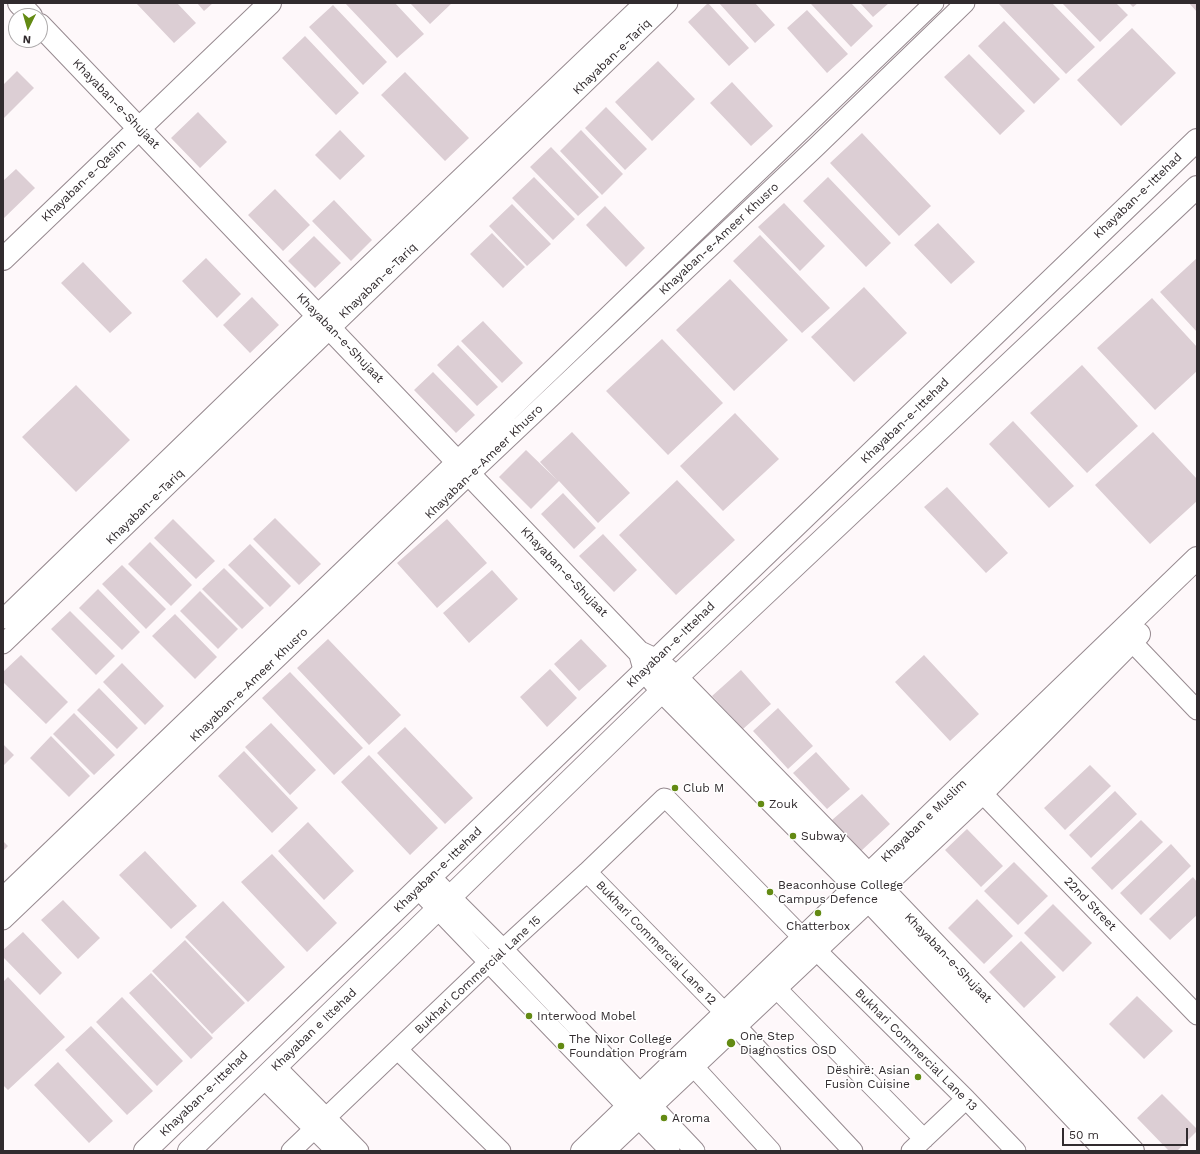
<!DOCTYPE html>
<html>
<head>
<meta charset="utf-8">
<style>
	body { margin:0 }
	#map { position:relative; width:1200px; height:1154px; overflow:hidden; background:#fef8fa; font-family:"Work Sans",sans-serif }
	canvas { display:block }
	.frame { position:absolute; inset:0; border:4px solid #312b2e; pointer-events:none }
	.north { position:absolute; left:8px; top:8px; width:40px; height:40px; box-sizing:border-box; background:#fff; border:1px solid #adaaab; border-radius:50%; rotate:185deg; font-size:11px; font-weight:700; line-height:16px; text-align:center; color:#312b2e }
	.north::after { content:''; display:block; margin:auto; width:14px; height:18px; background:#638a13; clip-path:polygon(50% 0,100% 100%,50% 72%,0 100%) }
	.scale { position:absolute; left:1062px; top:1128px; width:126px; height:18px; box-sizing:border-box; border:2px solid #312b2e; border-top:0; padding-left:5px; font-size:12px; line-height:14px; white-space:nowrap; color:#312b2e; -webkit-text-stroke:3px #fff; paint-order:stroke }
</style>
</head>
<body>
<div id="map">
<canvas width="1200" height="1154"></canvas>
<div class="frame"></div>
<div class="north">N</div>
<div class="scale">50 m</div>
</div>
<script>
const c = document.querySelector('canvas').getContext('2d');
c.lineJoin = 'round';
function fillPath(path, color) { c.fillStyle = color; c.fill(path, 'evenodd'); }
const shape = rows => new Path2D(rows.map(r => 'M' + r).join(''));
function strokePath(path, color, width, dash) { c.strokeStyle = color; c.lineWidth = width; c.lineCap = dash ? 'butt' : 'round'; c.setLineDash(dash || []); c.stroke(path); }
function label(font, color, halo, rows, align = 'center') {
  c.font = font + ' "Work Sans",sans-serif'; c.lineWidth = 3; c.setLineDash([]); c.textBaseline = 'middle'; c.strokeStyle = halo; c.fillStyle = color; for (const [text, x, y, turn = 0] of rows) {
    c.save(); c.translate(x, y); c.rotate((+turn || 0) * Math.PI / 180); c.textAlign = isNaN(turn) ? turn : align; if (halo) c.strokeText(text, 0, 0); c.fillText(text, 0, 0); c.restore();
  }
}
fillPath(shape([
	[136,3,177,3,196,23,174,43],
	[197,3,213,3,204,11],
	[345,3,395,3,424,34,397,58],
	[410,3,452,3,430,24],
	[708,3,749,48,729,66,688,22],
	[719,3,755,3,775,25,755,43],
	[812,3,851,3,873,26,851,47,811,4],
	[860,3,889,3,873,17],
	[998,3,1052,3,1095,47,1066,74],
	[1062,3,1116,3,1128,15,1100,42],
	[1129,3,1138,3,1133,7],
	[1189,3,1197,3,1197,12],
	[333,5,387,62,363,85,309,27],
	[807,10,848,54,827,73,787,28],
	[1004,21,1060,79,1034,104,978,46],
	[1132,28,1176,73,1121,126,1077,80],
	[305,36,359,93,336,115,282,58],
	[969,54,1025,111,1000,135,944,77],
	[658,61,695,99,652,141,615,102],
	[17,71,34,88,3,119,3,85],
	[405,72,469,138,445,161,381,95],
	[732,82,773,126,751,146,710,103],
	[606,107,647,149,625,170,585,128],
	[198,112,227,142,200,168,171,138],
	[340,130,365,156,340,180,315,155],
	[581,130,623,174,602,195,560,151],
	[862,133,931,206,899,236,830,163],
	[551,147,599,197,578,216,530,167],
	[16,169,35,188,3,219,3,181],
	[534,177,575,219,553,240,512,198],
	[828,177,891,243,866,267,803,201],
	[275,189,310,225,283,251,248,215],
	[334,200,372,240,351,261,312,221],
	[784,203,825,246,800,271,758,227],
	[512,204,551,244,527,266,489,226],
	[605,206,645,248,626,267,586,225],
	[938,223,975,262,951,284,914,245],
	[492,233,525,267,503,288,470,254],
	[760,235,830,308,802,333,733,261],
	[314,236,341,263,315,288,288,261],
	[206,258,241,294,217,318,182,281],
	[1197,258,1197,332,1160,292],
	[83,262,132,313,110,333,61,283],
	[730,279,788,340,734,391,676,330],
	[864,287,907,333,854,382,811,337],
	[252,297,279,325,250,353,223,325],
	[1152,298,1197,347,1197,371,1155,410,1097,348],
	[483,321,523,363,502,383,461,341],
	[662,339,723,403,668,455,606,391],
	[458,345,498,387,477,406,437,365],
	[1082,365,1138,426,1087,473,1030,413],
	[433,372,475,415,456,433,414,390],
	[76,385,130,440,76,492,22,437],
	[735,413,779,459,723,511,680,466],
	[1013,421,1074,486,1049,508,989,444],
	[572,432,630,493,598,523,559,481,531,509,499,477,526,450,557,480,540,462],
	[1153,432,1197,479,1197,501,1150,544,1095,485],
	[677,480,735,540,676,595,619,535],
	[947,487,1008,553,986,573,924,507],
	[563,493,596,528,574,549,541,514],
	[275,518,321,564,299,585,253,539],
	[173,519,215,561,196,579,154,538],
	[447,519,487,563,437,608,397,563],
	[603,534,637,570,614,592,579,556],
	[150,542,192,585,171,606,128,564],
	[250,544,291,586,270,607,228,565],
	[122,565,166,609,146,629,102,584],
	[224,568,264,608,242,629,202,589],
	[492,570,518,599,469,643,443,613],
	[98,589,140,632,122,650,79,608],
	[200,591,238,629,218,649,180,611],
	[70,611,115,656,96,675,51,629],
	[175,614,217,657,195,679,152,636],
	[328,639,401,715,369,745,297,668],
	[581,639,607,666,579,691,554,664],
	[21,655,68,702,46,724,3,682,3,672],
	[924,655,979,714,950,741,895,682],
	[122,663,164,706,145,725,103,682],
	[550,669,577,698,547,727,520,697],
	[741,670,771,704,743,729,712,696],
	[290,672,363,748,334,775,262,698],
	[99,688,138,728,117,749,77,710],
	[778,708,813,746,788,769,753,731],
	[74,713,115,755,94,775,53,734],
	[271,723,316,770,290,795,245,747],
	[405,727,473,798,445,824,377,753],
	[51,736,90,776,69,797,30,758],
	[3,744,14,755,3,766],
	[244,751,298,808,272,833,218,776],
	[816,752,850,789,827,809,793,773],
	[369,755,438,828,410,855,341,782],
	[1090,765,1111,786,1065,830,1044,808],
	[1115,791,1137,814,1091,858,1069,835],
	[862,794,890,824,861,851,832,820],
	[1141,820,1163,842,1112,890,1091,868],
	[308,822,354,871,324,900,278,851],
	[967,829,1003,866,981,887,945,850],
	[3,841,8,846,3,851],
	[1171,844,1191,866,1141,915,1120,893],
	[145,851,197,906,171,929,119,875],
	[272,854,337,923,307,952,241,882],
	[1014,862,1048,896,1018,925,984,891],
	[1193,877,1197,882,1197,915,1170,940,1149,919],
	[977,899,1013,936,984,964,948,928],
	[63,900,100,938,78,959,41,920],
	[223,901,285,967,248,1002,185,937],
	[1053,904,1092,943,1063,972,1024,933],
	[23,932,62,973,40,995,3,957,3,950],
	[185,940,245,1003,212,1034,152,971],
	[1021,941,1056,977,1024,1008,989,972],
	[151,973,213,1038,191,1059,129,993],
	[8,977,65,1037,8,1090,3,1085,3,982],
	[1137,996,1173,1031,1144,1059,1109,1024],
	[122,997,183,1061,157,1086,96,1022],
	[91,1026,153,1091,127,1115,65,1050],
	[58,1062,113,1121,89,1143,34,1085],
	[1162,1094,1197,1129,1197,1131,1177,1151,1169,1151,1137,1118]
]), '#dcced4');
const street = shape([
	[3,619,317,315,644,3],
	[1132,642,1197,710],
	[3,644,668,3],
	[982,793,1197,1015],
	[587,872,725,1013],
	[431,877,503,949,695,1151],
	[418,889,670,1151],
	[3,897,934,3],
	[3,920,470,474,815,148,965,3],
	[816,950,966,1099,1016,1151],
	[776,988,924,1139],
	[736,1026,853,1151],
	[398,1050,501,1151],
	[693,1066,771,1151],
	[276,1067,359,1151],
	[264,1079,336,1151],
	[291,1151,489,962,587,872,664,798,667,799,803,938],
	[911,1151,966,1099]
]);
const secondary = shape([
	[19,3,31,16],
	[40,25,639,652,656,660,677,678,869,875,1133,1151],
	[3,259,270,3],
	[640,653,645,671,662,691,856,887,1106,1151],
	[604,1150,982,793,1139,634],
	[582,1151,1197,558]
]);
const primary = shape([
	[145,1151,1197,140],
	[189,1151,662,691,1197,187]
]);
strokePath(street, '#978a90', 21);
strokePath(secondary, '#978a90', 24);
strokePath(primary, '#978a90', 24);
strokePath(street, '#fff', 19);
strokePath(secondary, '#fff', 22);
strokePath(primary, '#fff', 22);
for (const [x, y, r, color] of [
	[675,788,4,"#638a13"],
	[761,804,4,"#638a13"],
	[793,836,4,"#638a13"],
	[770,892,4,"#638a13"],
	[818,913,4,"#638a13"],
	[529,1016,4,"#638a13"],
	[731,1043,5,"#638a13"],
	[561,1046,4,"#638a13"],
	[918,1077,4,"#638a13"],
	[664,1118,4,"#638a13"]
]) { const dot = new Path2D(); dot.arc(x, y, r, 0, 2 * Math.PI); c.fillStyle = color; c.fill(dot); strokePath(dot, '#fff', 1.5); }
label('12px', '#312b2e', '#fff', [
	["Khayaban-e-Tariq",612,57,-44],
	["Khayaban-e-Shujaat",116,104,46],
	["Khayaban-e-Qasim",84,181,-44],
	["Khayaban-e-Ittehad",1138,196,-44],
	["Khayaban-e-Ameer Khusro",719,239,-43],
	["Khayaban-e-Tariq",378,281,-44],
	["Khayaban-e-Shujaat",340,338,46],
	["Khayaban-e-Ittehad",905,421,-44],
	["Khayaban-e-Ameer Khusro",484,462,-44],
	["Khayaban-e-Tariq",145,507,-44],
	["Khayaban-e-Shujaat",564,572,46],
	["Khayaban-e-Ittehad",671,645,-44],
	["Khayaban-e-Ameer Khusro",249,685,-44],
	["Khayaban e Muslim",924,821,-44],
	["Khayaban-e-Ittehad",438,870,-44],
	["22nd Street",1090,904,46],
	["Bukhari Commercial Lane 12",656,943,46],
	["Khayaban-e-Shujaat",948,958,46],
	["Bukhari Commercial Lane 15",478,975,-43],
	["Khayaban e Ittehad",314,1030,-44],
	["Bukhari Commercial Lane 13",916,1050,45],
	["Khayaban-e-Ittehad",204,1094,-44]
]);
label('12px', '#312b2e', '#fff', [
	["Club M",683,788],
	["Zouk",769,804],
	["Subway",801,836],
	["Beaconhouse College",778,885],
	["Campus Defence",778,899],
	["Chatterbox",818,926,"center"],
	["Interwood Mobel",537,1016],
	["One Step",740,1036],
	["Diagnostics OSD",740,1050],
	["The Nixor College",569,1039],
	["Foundation Program",569,1053],
	["Dëshirë: Asian",910,1070,"right"],
	["Fusion Cuisine",910,1084,"right"],
	["Aroma",672,1118]
], 'left');
</script>
</body>
</html>
